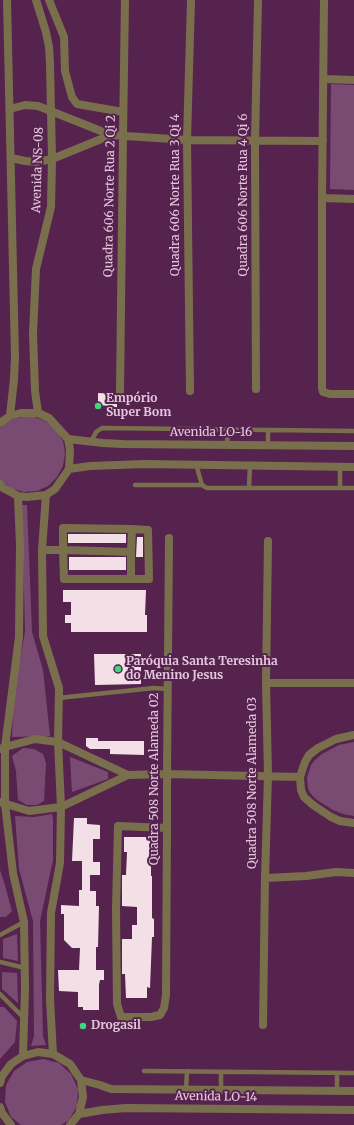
<!DOCTYPE html>
<html>
<head>
<meta charset="utf-8">
<style>
	body { margin:0 }
	canvas { display:block; background:#55234e }
</style>
</head>
<body>
<canvas width="354" height="1125"></canvas>
<script>
const c = document.querySelector('canvas').getContext('2d');
c.lineJoin = 'round';
function fillPath(path, color) { c.fillStyle = color; c.fill(path, 'evenodd'); }
const shape = rows => new Path2D(rows.map(r => 'M' + r).join(''));
function strokePath(path, color, width, dash) { c.strokeStyle = color; c.lineWidth = width; c.lineCap = dash ? 'butt' : 'round'; c.setLineDash(dash || []); c.stroke(path); }
function label(font, color, halo, rows, align = 'center') {
  c.font = font + ' Merriweather,serif'; c.lineWidth = 4; c.setLineDash([]); c.textBaseline = 'middle'; c.strokeStyle = halo; c.fillStyle = color; for (const [text, x, y, turn = 0] of rows) {
    c.save(); c.translate(x, y); c.rotate((+turn || 0) * Math.PI / 180); c.textAlign = isNaN(turn) ? turn : align; if (halo) c.strokeText(text, 0, 0); c.fillText(text, 0, 0); c.restore();
  }
}
fillPath(shape([
	[331,84,354,85,354,190,330,189],
	[23,417,35,417,47,422,56,430,63,441,65,453,63,466,57,477,48,486,37,491,24,492,12,489,0,480,0,428,11,420],
	[22,505,27,505,32,632,43,670,50,736,12,737,13,709,17,675,25,632],
	[354,742,354,816,343,814,333,810,317,800,310,793,308,788,307,777,311,765,315,760,322,754,339,745],
	[23,748,34,749,43,754,46,763,44,801,37,805,27,805,18,800,16,771,12,756],
	[70,757,108,772,108,779,72,792],
	[52,814,53,819,53,860,40,921,43,1036,46,1045,31,1046,34,1036,33,921,19,869,15,816,34,817],
	[0,870,4,882,12,911,6,917,0,917],
	[17,934,18,961,3,958,3,939],
	[2,972,17,973,18,1003,2,989],
	[0,1007,4,1007,17,1021,15,1042,0,1059],
	[43,1059,59,1063,71,1074,78,1089,77,1106,69,1120,61,1125,21,1125,11,1117,5,1102,6,1085,14,1071,27,1062]
]), '#7a4b72');
fillPath(shape([
	[98,393,115,394,117,397,117,408,109,408,110,406,98,405],
	[68,534,126,534,126,543,68,543],
	[137,537,143,537,143,557,136,557],
	[69,557,126,557,126,570,69,570],
	[63,590,146,590,145,615,147,615,147,632,71,632,71,623,65,623,65,615,71,615,71,602,63,602],
	[94,654,141,654,141,684,95,685],
	[86,738,98,738,98,741,144,741,144,755,110,754,110,749,90,749,86,746],
	[74,818,87,818,87,824,100,825,100,839,93,839,93,862,100,862,100,875,90,875,90,891,96,891,96,906,99,906,98,947,96,947,96,970,104,970,104,980,100,980,99,985,99,1010,83,1010,83,1007,78,1007,78,992,59,991,58,970,79,970,80,948,72,948,64,940,64,914,61,914,61,905,79,906,79,890,82,890,82,861,72,861],
	[124,837,151,837,151,876,152,876,152,918,154,919,154,937,152,937,150,988,147,987,147,998,126,998,125,974,122,974,122,939,132,939,132,925,137,925,137,907,122,906,122,875,126,875,127,852,124,852]
]), '#f3e0e7');
strokePath(shape([
	[91,442,96,432,102,428,354,431],
	[227,445,228,430],
	[268,445,268,430],
	[196,464,202,485,207,488,354,488],
	[340,467,340,488],
	[135,485,202,485],
	[249,488,250,465],
	[58,698,154,688,167,689],
	[0,935,24,922],
	[0,962,25,968],
	[0,994,24,1018],
	[144,1071,354,1073],
	[221,1072,221,1090],
	[186,1090,187,1071],
	[337,1091,337,1073]
]), '#7a6f4d', 4.5);
strokePath(shape([
	[49,0,64,37,65,71,72,97,77,104,123,112],
	[324,0,322,198,322,388,323,392,330,394,354,394],
	[324,79,354,80],
	[10,109,25,105,38,106,111,135,187,140,323,141],
	[11,158,25,161,37,162,52,159,111,135],
	[322,198,354,199],
	[256,389,255,141,258,0],
	[190,391,187,140,191,0],
	[120,392,123,136,125,0],
	[42,550,63,550,63,528,132,529,131,552],
	[63,550,131,552,131,579,64,579,63,550],
	[131,579,149,579,148,530,132,529],
	[266,683,354,683],
	[354,735,336,739,318,748,309,755,305,762,300,777,301,790,304,797,313,805,331,817,340,821,354,823],
	[0,749,5,747,35,739,58,742,128,775],
	[0,802,29,811,61,807,128,775,167,774,300,777],
	[167,828,118,826,116,909,117,1004,121,1017,151,1017,160,1015,164,1008,166,995,167,828,167,774,169,538],
	[265,878,306,876,336,872,354,873],
	[263,1025,265,878,268,775,266,683,268,541]
]), '#7a6f4d', 8);
strokePath(shape([
	[7,0,15,357,14,379,10,416],
	[36,0,46,32,49,47,50,64,52,159,51,207,36,269,33,334,35,391,38,413],
	[0,423,10,416,21,413,38,413,49,418,68,439,70,450,69,469,55,489,46,495,27,497,18,496,3,488,0,484],
	[68,439,103,443,122,444,354,446],
	[69,469,90,466,145,464,354,467],
	[46,495,42,550,43,636,59,688,58,742,61,807,60,863,51,913,50,999,53,1054],
	[18,496,20,546,19,637,5,747,5,804,13,873,24,922,25,988,23,1056],
	[81,1080,100,1085,111,1089,354,1091],
	[0,1083,2,1076,11,1064,23,1056,38,1052,53,1054,70,1064,81,1080,83,1097,79,1114,70,1125],
	[0,1107,2,1113,11,1125],
	[79,1114,102,1110,126,1108,354,1110]
]), '#7a6f4d', 8);
for (const [x, y, r, color] of [
	[98,406,4,"#3ed77d"],
	[118,669,4,"#3ed77d"],
	[83,1026,4,"#3ed77d"]
]) { const dot = new Path2D(); dot.arc(x, y, r, 0, 2 * Math.PI); c.fillStyle = color; c.fill(dot); strokePath(dot, '#55234e', 1.5); }
label('12px', '#e5c6df', '#55234e', [
	["Avenida NS-08",38,170,-88],
	["Quadra 606 Norte Rua 3 Qi 4",176,195,-90],
	["Quadra 606 Norte Rua 4 Qi 6",244,195,-90],
	["Quadra 606 Norte Rua 2 Qi 2",110,196,-89],
	["Avenida LO-16",211,433],
	["Quadra 508 Norte Alameda 02",155,779,-90],
	["Quadra 508 Norte Alameda 03",253,783,-90],
	["Avenida LO-14",216,1097,1]
]);
label('bold 12px', '#e5c6df', '#55234e', [
	["Empório",106,399],
	["Super Bom",106,413],
	["Paróquia Santa Teresinha",126,662],
	["do Menino Jesus",126,676],
	["Drogasil",91,1026]
], 'left');
</script>
</body>
</html>
